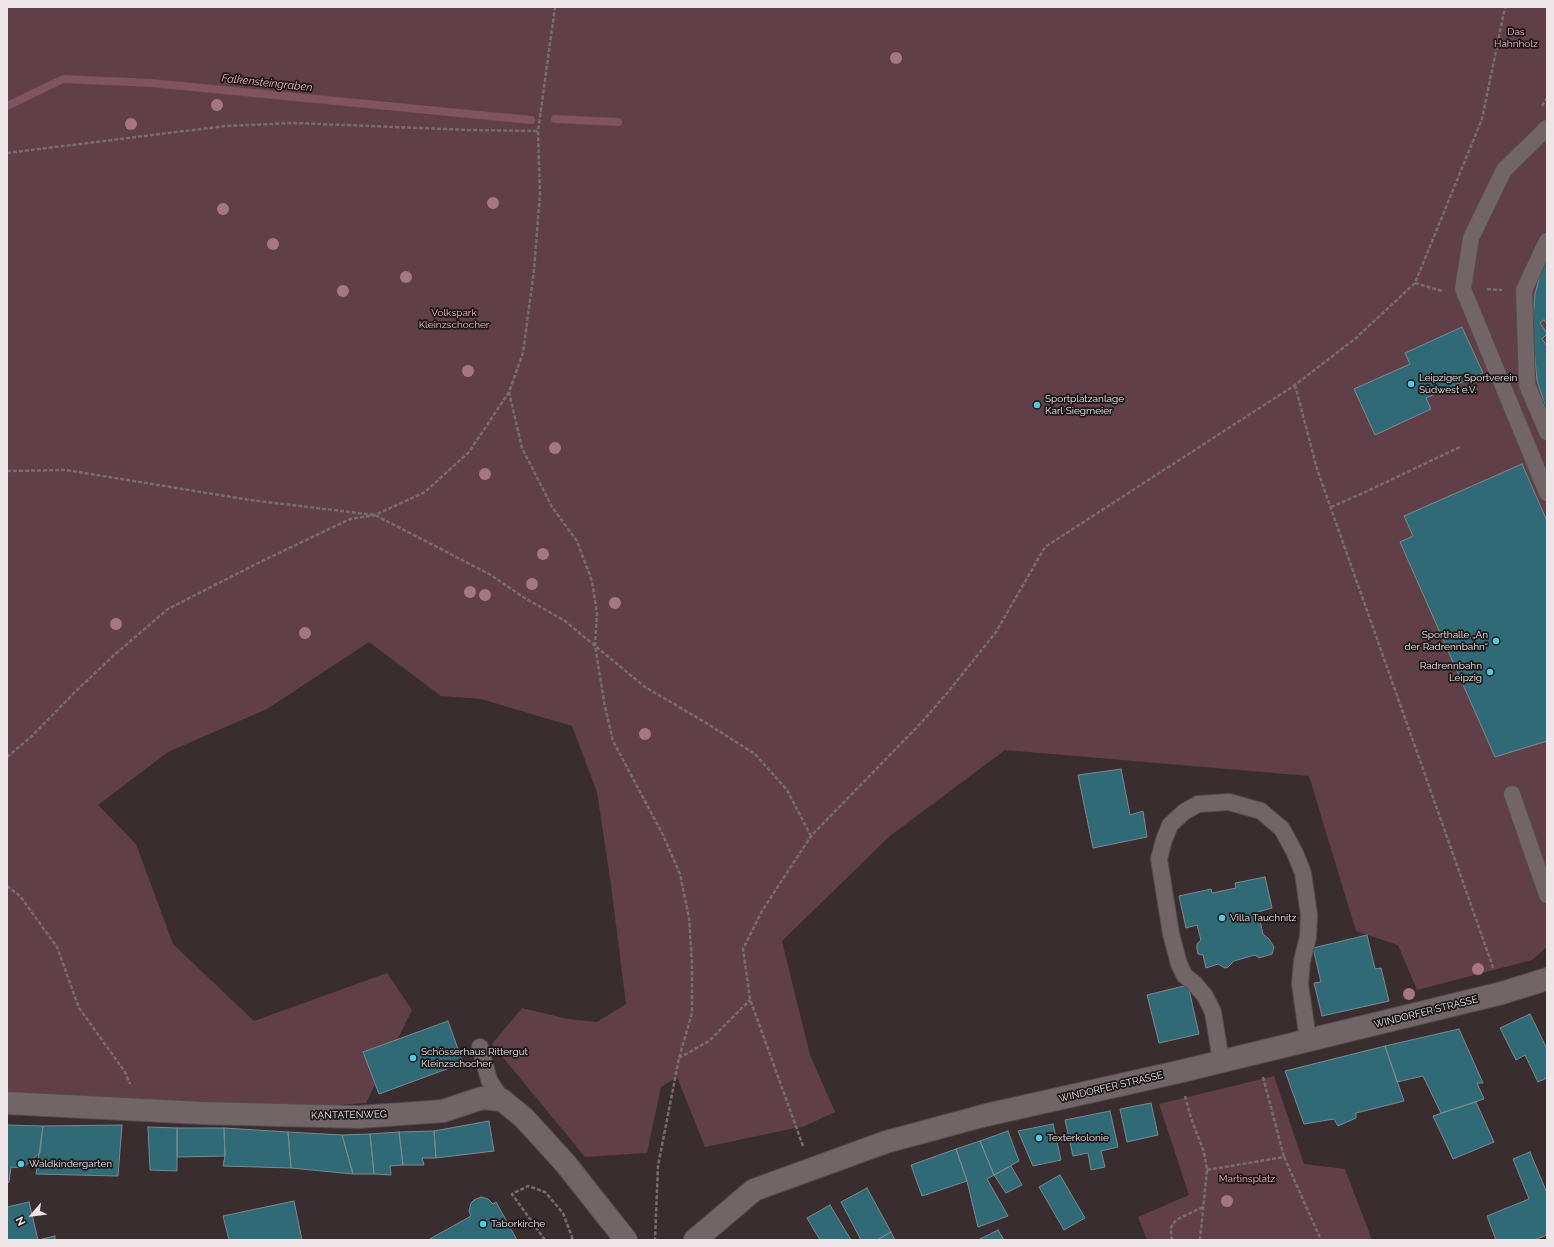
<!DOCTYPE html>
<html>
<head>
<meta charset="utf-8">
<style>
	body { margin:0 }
	#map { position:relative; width:1554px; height:1247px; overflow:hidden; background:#392d30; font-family:Raleway,sans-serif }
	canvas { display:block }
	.frame { position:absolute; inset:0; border:8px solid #ede5e7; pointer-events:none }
	.north { position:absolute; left:12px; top:1195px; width:40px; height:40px; -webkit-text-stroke:3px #1c1718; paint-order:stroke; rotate:242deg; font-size:11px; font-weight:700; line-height:16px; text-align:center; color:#ede5e7 }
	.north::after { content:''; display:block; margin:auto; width:14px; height:18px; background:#ede5e7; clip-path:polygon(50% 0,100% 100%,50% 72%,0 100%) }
</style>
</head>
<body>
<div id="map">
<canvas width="1554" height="1247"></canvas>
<div class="frame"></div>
<div class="north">N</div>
</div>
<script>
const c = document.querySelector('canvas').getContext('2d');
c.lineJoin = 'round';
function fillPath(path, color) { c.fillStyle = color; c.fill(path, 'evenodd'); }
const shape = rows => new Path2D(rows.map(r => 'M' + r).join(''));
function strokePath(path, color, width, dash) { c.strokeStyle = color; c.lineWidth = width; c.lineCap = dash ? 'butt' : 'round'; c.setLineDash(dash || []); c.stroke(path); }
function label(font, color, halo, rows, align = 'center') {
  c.font = font + ' Raleway,sans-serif'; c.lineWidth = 3.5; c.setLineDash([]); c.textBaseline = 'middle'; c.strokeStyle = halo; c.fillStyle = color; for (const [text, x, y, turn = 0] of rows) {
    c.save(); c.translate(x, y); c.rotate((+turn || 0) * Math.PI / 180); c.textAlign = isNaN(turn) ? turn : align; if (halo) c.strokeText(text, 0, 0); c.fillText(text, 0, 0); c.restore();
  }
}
fillPath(shape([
	[7,7,1547,7,1547,947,1532,960,1417,990,1398,945,1356,931,1309,776,1005,750,891,835,782,941,810,1055,835,1112,805,1126,705,1147,677,1077,661,1087,647,1153,585,1157,492,1044,522,1008,568,1019,597,1022,626,1004,611,885,597,792,572,726,481,699,441,696,369,642,267,709,168,752,98,805,136,844,173,944,254,1021,387,973,412,1010,366,1103,258,1110,233,1107,7,1091],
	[1274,1076,1304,1164,1345,1169,1372,1240,1147,1240,1138,1217,1189,1195,1159,1104]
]), '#603f49');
strokePath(shape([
	[7,106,63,79,151,83,531,120],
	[555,119,618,122]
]), '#805361', 8);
const building = shape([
	[1547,249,1547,412,1537,380,1532,329,1535,294,1547,249],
	[1544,320,1547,324,1547,333,1540,323,1544,320],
	[1462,327,1483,373,1426,398,1431,409,1375,435,1354,389,1410,364,1405,353,1462,327],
	[1546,335,1547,337,1547,346,1542,339,1546,335],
	[1522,464,1547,521,1547,741,1495,757,1400,542,1413,536,1404,516,1522,464],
	[1121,769,1130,815,1143,811,1147,837,1093,848,1078,775,1121,769],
	[1265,877,1272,908,1258,912,1263,934,1269,939,1274,947,1272,954,1259,958,1255,955,1244,958,1234,961,1228,967,1225,968,1218,964,1206,968,1203,955,1198,954,1197,949,1197,944,1201,940,1197,925,1186,928,1179,896,1211,889,1212,893,1236,888,1235,883,1265,877],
	[1367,935,1375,969,1381,968,1389,1001,1322,1016,1314,983,1321,982,1313,948,1367,935],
	[1188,985,1199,1034,1159,1043,1147,995,1188,985],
	[1530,1014,1547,1049,1547,1078,1538,1082,1525,1055,1516,1060,1500,1028,1530,1014],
	[448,1021,463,1063,379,1094,363,1052,448,1021],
	[1459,1029,1483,1083,1477,1083,1484,1099,1441,1113,1423,1076,1397,1082,1385,1046,1459,1029],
	[1385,1046,1404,1101,1356,1113,1356,1118,1338,1126,1334,1119,1304,1124,1285,1071,1385,1046],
	[1476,1102,1494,1142,1453,1159,1433,1116,1476,1102],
	[1151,1103,1158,1135,1127,1142,1120,1109,1151,1103],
	[1110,1111,1118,1147,1101,1151,1105,1167,1091,1170,1088,1153,1073,1156,1065,1120,1110,1111],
	[489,1121,494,1151,436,1158,434,1131,489,1121],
	[1053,1124,1061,1160,1033,1166,1018,1131,1053,1124],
	[7,1125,43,1126,40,1153,23,1168,11,1167,9,1182,7,1184,7,1125],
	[122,1125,118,1176,36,1174,43,1126,122,1125],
	[148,1127,177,1128,177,1171,150,1170,148,1127],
	[177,1128,224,1128,225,1156,177,1157,177,1128],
	[224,1128,288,1132,291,1168,223,1166,225,1156,224,1128],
	[434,1131,436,1158,422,1158,424,1165,403,1165,399,1132,434,1131],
	[1008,1131,1019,1161,994,1175,980,1141,1008,1131],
	[288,1132,342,1135,353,1174,291,1168,288,1132],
	[399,1132,403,1165,390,1166,391,1175,374,1174,370,1134,399,1132],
	[370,1134,374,1174,353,1174,342,1135,370,1134],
	[980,1141,994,1175,987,1179,1008,1216,978,1227,967,1181,956,1149,980,1141],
	[956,1149,967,1181,922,1196,911,1165,956,1149],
	[1530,1152,1547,1193,1547,1235,1534,1240,1496,1240,1487,1216,1529,1199,1513,1159,1530,1152],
	[1011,1166,1022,1185,1006,1193,994,1175,1011,1166],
	[1060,1175,1085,1218,1064,1230,1039,1187,1060,1175],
	[867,1188,891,1232,877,1240,861,1240,841,1202,867,1188],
	[481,1197,488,1199,493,1204,496,1202,517,1240,428,1240,471,1216,469,1211,471,1203,474,1200,481,1197],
	[294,1201,302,1240,229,1240,223,1216,294,1201],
	[29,1202,38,1240,7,1240,7,1207,29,1202],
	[830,1205,851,1240,820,1240,807,1218,830,1205],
	[998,1230,1004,1240,978,1240,998,1230],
	[891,1232,895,1240,877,1240,891,1232],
	[55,1236,55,1240,38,1240,55,1236]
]);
fillPath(building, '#316a77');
strokePath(building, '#7b8a8e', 1);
const lane = shape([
	[1547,128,1504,170,1471,238,1463,289,1547,493],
	[1547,241,1524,290,1527,385,1547,432],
	[1512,794,1547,895],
	[480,1047,489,1080,502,1100],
	[1221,1061,1213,1012,1205,996,1194,983,1185,976,1179,964,1171,934,1159,859,1164,840,1170,825,1184,812,1198,804,1229,802,1261,811,1282,829,1295,853,1303,873,1309,915,1308,937,1302,961,1300,984,1308,1040]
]);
const street = shape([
	[7,1103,201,1113,359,1117,443,1111,482,1098,502,1100,524,1118,565,1163,626,1240]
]);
const secondary = shape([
	[695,1240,754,1190,886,1142,986,1115,1178,1072,1502,993,1547,979]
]);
strokePath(lane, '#554b4e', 18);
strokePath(street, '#554b4e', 24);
strokePath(secondary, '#554b4e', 24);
strokePath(shape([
	[1542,106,1547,98],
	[7,153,225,126,294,123,470,130,538,131],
	[1415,283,1442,291],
	[1487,289,1502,290],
	[1295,385,1317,469,1494,970],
	[509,392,522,448,552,507,577,541,592,581,597,614,595,645,605,707,613,741,663,835,680,874,689,918,692,963,692,1013,679,1058,658,1166,655,1240],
	[7,471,66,470,250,500,375,515,491,575,523,597,565,621,645,687,703,721,755,754,787,790,811,836],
	[1331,507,1361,494,1460,447],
	[7,757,31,737,74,693,113,656,168,609,256,564,350,519,375,515,425,492,469,452,509,392,523,353,534,270,540,194,538,131,555,7],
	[7,886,20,896,57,947,79,1008,125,1072,130,1084],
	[679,1058,709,1041,750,1000],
	[1263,1077,1284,1157],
	[1185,1096,1191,1118,1204,1152,1207,1170,1200,1240],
	[803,1146,750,999,743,949,762,911,811,836,921,723,948,692,996,632,1045,547,1295,385,1356,338,1415,283,1482,119,1505,7],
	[1207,1170,1284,1157,1321,1240],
	[545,1240,512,1194,528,1186,545,1192,563,1213,572,1237,572,1240],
	[1173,1240,1171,1237,1171,1227,1176,1220,1203,1207]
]), '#776c6f', 2.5, [4, 2]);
strokePath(lane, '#726568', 16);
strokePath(street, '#726568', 22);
strokePath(secondary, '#726568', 22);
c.fillStyle = '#a57683';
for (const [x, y] of [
	[896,58],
	[217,105],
	[131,124],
	[493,203],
	[223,209],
	[273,244],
	[406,277],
	[343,291],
	[468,371],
	[555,448],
	[485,474],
	[543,554],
	[532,584],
	[470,592],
	[485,595],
	[615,603],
	[116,624],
	[305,633],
	[645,734],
	[1478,969],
	[1409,994],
	[1227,1201]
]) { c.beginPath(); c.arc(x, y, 6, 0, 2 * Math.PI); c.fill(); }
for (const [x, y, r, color] of [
	[1411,384,4,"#56c9e1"],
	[1037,405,4,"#56c9e1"],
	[1496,641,4,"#56c9e1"],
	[1490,672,4,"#56c9e1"],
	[1222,918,4,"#56c9e1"],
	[413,1058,4,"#56c9e1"],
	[1039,1138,4,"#56c9e1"],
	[21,1164,4,"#56c9e1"],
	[483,1224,4,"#56c9e1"]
]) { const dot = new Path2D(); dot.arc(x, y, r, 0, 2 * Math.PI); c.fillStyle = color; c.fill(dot); strokePath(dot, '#1c1718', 1.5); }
label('10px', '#fdb1c7', '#1c1718', [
	["Das",1516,32],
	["Hahnholz",1516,44],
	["Volkspark",454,313],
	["Kleinzschocher",454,325],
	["Martinsplatz",1247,1179]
]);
label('10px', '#ede5e7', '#1c1718', [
	["Leipziger Sportverein",1419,378],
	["Südwest e.V.",1419,390],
	["Sportplatzanlage",1045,399],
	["Karl Siegmeier",1045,411],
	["Sporthalle „An",1488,635,"right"],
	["der Radrennbahn“",1488,647,"right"],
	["Radrennbahn",1482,666,"right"],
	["Leipzig",1482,678,"right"],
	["Villa Tauchnitz",1230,918],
	["Schösserhaus Rittergut",421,1052],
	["Kleinzschocher",421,1064],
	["Texterkolonie",1047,1138],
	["Waldkindergarten",29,1164],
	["Taborkirche",491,1224]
], 'left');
label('10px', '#ede5e7', '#1c1718', [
	["WINDORFER STRASSE",1426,1012,-14],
	["WINDORFER STRASSE",1111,1087,-13],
	["KANTATENWEG",349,1115,-1]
]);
label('italic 11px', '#feb1c8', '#1c1718', [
	["Falkensteingraben",267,83,6]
]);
</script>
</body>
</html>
